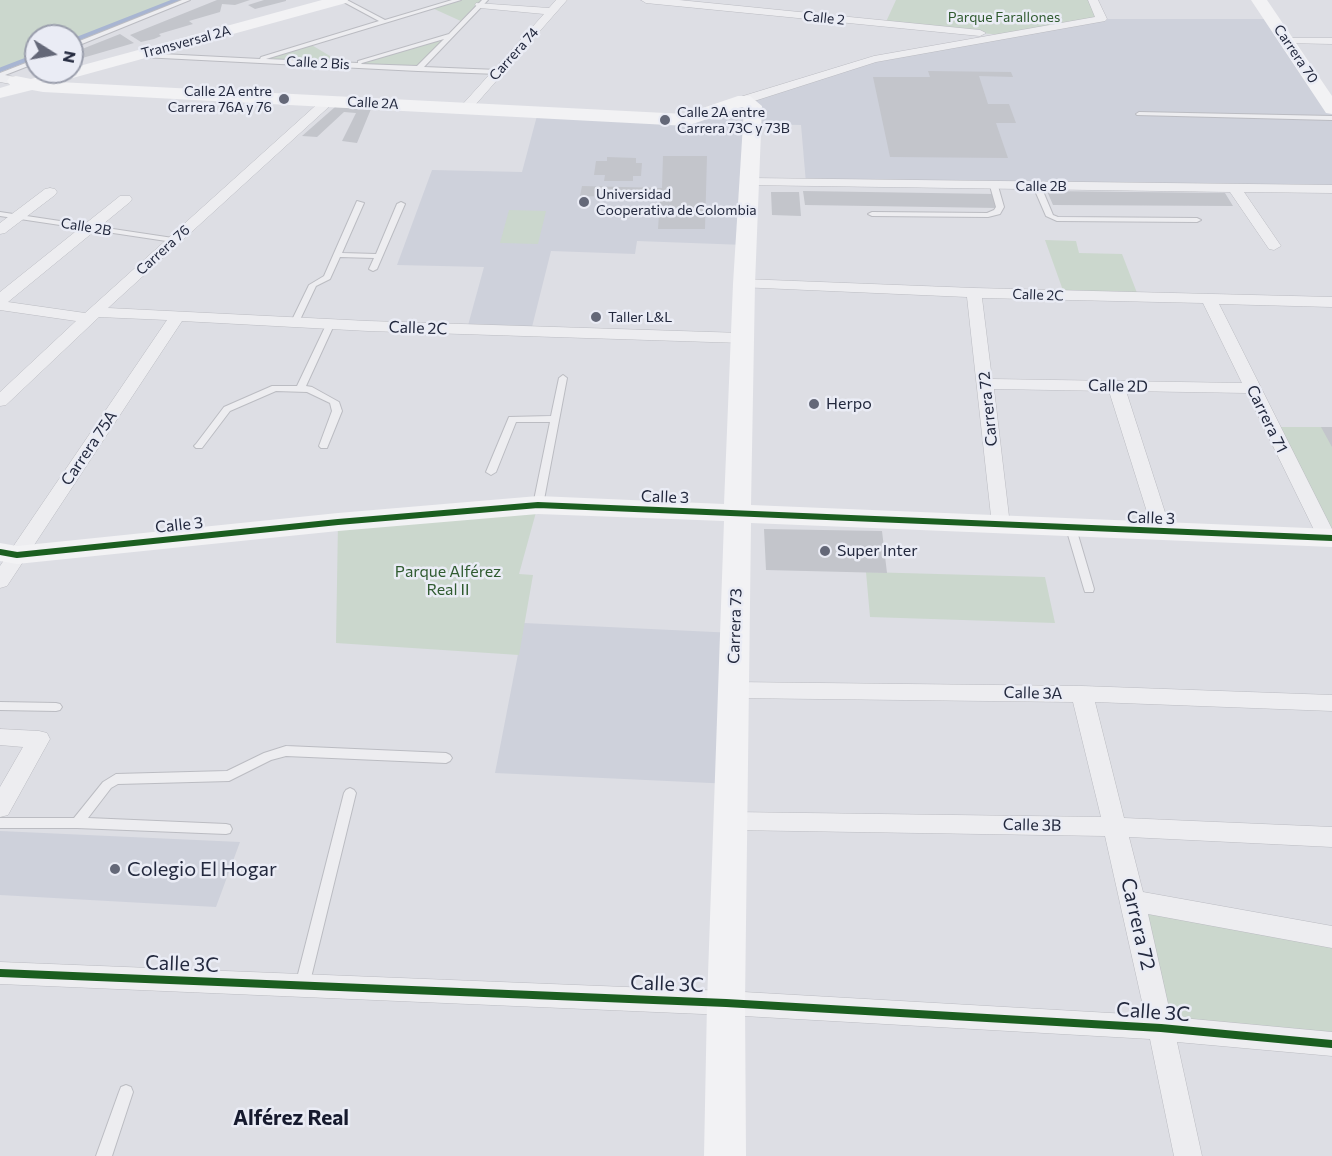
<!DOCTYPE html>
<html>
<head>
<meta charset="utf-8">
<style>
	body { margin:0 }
	#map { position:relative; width:1332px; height:1156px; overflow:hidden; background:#dddee4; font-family:Commissioner,sans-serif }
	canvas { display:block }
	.north { position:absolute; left:24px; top:24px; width:60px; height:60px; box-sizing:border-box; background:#eaecf5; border:2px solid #9a9eac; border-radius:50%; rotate:101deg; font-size:16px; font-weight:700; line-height:24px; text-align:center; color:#23293e }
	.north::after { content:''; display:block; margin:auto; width:21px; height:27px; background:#646878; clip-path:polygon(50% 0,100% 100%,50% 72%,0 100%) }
</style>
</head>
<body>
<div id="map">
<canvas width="1332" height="1156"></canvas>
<div class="north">N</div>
</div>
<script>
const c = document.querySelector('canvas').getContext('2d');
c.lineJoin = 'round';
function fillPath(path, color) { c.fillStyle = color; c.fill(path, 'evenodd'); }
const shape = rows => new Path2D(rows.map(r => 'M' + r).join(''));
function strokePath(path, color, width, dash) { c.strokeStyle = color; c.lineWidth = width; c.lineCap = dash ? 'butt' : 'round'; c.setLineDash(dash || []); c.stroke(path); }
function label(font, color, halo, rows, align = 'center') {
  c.font = font + ' Commissioner,sans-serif'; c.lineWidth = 5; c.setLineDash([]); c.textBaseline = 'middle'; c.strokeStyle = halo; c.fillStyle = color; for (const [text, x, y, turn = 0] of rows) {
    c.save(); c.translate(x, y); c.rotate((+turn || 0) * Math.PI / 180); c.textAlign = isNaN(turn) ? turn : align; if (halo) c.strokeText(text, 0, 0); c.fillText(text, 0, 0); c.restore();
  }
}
fillPath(shape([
	[1101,19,1273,19,1332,109,1332,189,806,183,801,125,753,124,745,245,637,241,635,254,551,251,531,331,467,329,484,267,397,265,432,170,522,172,538,112,687,119,874,59],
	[524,623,735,633,732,784,495,773],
	[0,831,240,842,216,907,0,895]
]), '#ced1db');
fillPath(shape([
	[0,0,177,0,72,41,72,36,36,36,36,56,0,70],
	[458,0,485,0,463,22,432,8],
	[896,0,1093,0,1101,19,1002,35,885,24],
	[451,35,418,69,351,65],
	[310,44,345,65,254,60],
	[509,210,546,211,538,244,500,243],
	[1045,240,1076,241,1079,253,1122,254,1139,298,1065,296],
	[1271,427,1332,427,1332,538],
	[538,505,519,574,533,575,519,655,336,643,338,522],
	[866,572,1045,577,1055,623,870,617],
	[1133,901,1332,937,1332,1044,1161,1028]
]), '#cbd7cd');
strokePath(shape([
	[72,41,177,0],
	[0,70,36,56]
]), '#a8b5d2', 4.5);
fillPath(shape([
	[217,0,250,0,235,5,222,4,220,12,189,21,193,24,159,34,161,36,154,39,141,42,130,35],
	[264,0,286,0,286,1,255,9,248,5],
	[120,34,134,43,72,61,72,53],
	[928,71,1011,72,1013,77,979,76,988,104,1009,104,1016,123,996,123,1008,158,890,157,873,77,930,77],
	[335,107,371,109,357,143,342,141,356,113,344,112,317,137,302,136],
	[663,156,707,156,705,229,658,229,660,198,580,196,582,186,662,188],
	[607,157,636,158,636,163,642,163,641,176,633,176,633,181,604,181,605,175,594,175,596,161,607,161],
	[803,191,994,194,998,208,805,205],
	[1047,191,1225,193,1233,206,1053,205],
	[771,192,799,192,801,216,772,215],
	[1321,427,1332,427,1332,447],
	[764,529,882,531,887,573,766,570]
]), '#c3c5cb');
const lane = shape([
	[182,0,190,0,72,48,72,44,182,0],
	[340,0,347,0,385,20,452,0,461,0,266,59,358,63,358,61,449,34,482,0,488,0,424,67,498,70,501,72,498,74,418,71,142,57,139,55,142,53,260,59,261,57,379,21,340,0],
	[444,39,417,66,361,64,362,63,444,39],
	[36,59,36,63,0,77,0,73,36,59],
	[1139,112,1332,116,1332,120,1137,115,1136,114,1139,112],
	[991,184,998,186,1004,207,1000,214,988,217,872,216,868,214,872,212,987,213,994,210,996,207,990,186,991,184],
	[1034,184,1040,184,1053,215,1058,217,1197,218,1201,220,1197,222,1057,221,1046,216,1033,186,1034,184],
	[357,201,364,203,342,253,376,254,397,204,401,202,405,204,377,269,373,271,369,269,374,258,340,257,330,279,316,286,298,324,292,324,291,322,309,285,324,276,357,201],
	[0,212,173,238,177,240,173,242,0,216,0,212],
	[330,322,334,325,306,386,312,387,339,402,342,411,327,448,321,448,319,446,332,411,330,403,307,392,276,391,230,411,202,448,196,448,194,446,196,444,224,407,272,386,297,386,326,325,330,322],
	[563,375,567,378,543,505,538,508,533,505,550,422,516,422,496,472,491,475,486,472,509,417,551,416,559,378,563,375],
	[1071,525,1076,528,1094,589,1093,592,1085,592,1084,589,1066,528,1071,525],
	[0,702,56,703,60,704,62,707,60,710,56,711,0,710,0,702],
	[286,746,446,753,450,755,452,758,450,761,446,763,286,756,271,760,229,781,118,784,111,788,88,818,226,824,230,825,232,829,230,833,226,834,77,828,0,828,0,818,74,818,103,782,116,774,227,771,264,753,286,746],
	[350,788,354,790,356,793,309,986,307,990,302,992,297,990,295,986,344,793,346,790,350,788],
	[126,1085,131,1087,133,1092,112,1156,96,1156,119,1092,121,1087,126,1085]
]);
const street = shape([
	[556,0,567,0,470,111,462,111,460,108,462,105,544,14,480,8,475,5,476,3,549,8,556,0],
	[641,0,679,0,980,30,986,33,980,36,646,3,641,0],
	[1088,0,1098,0,1107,19,1105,21,876,62,748,103,740,103,738,100,740,97,874,56,1095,17,1088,0],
	[1288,38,1332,38,1332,44,1284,43,1282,41,1288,38],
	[0,74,20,78,22,81,16,85,0,82,0,74],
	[328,97,334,101,332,104,108,308,368,321,742,333,750,338,742,343,368,331,182,321,7,586,0,588,0,566,167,320,99,317,6,405,0,406,0,392,76,321,0,310,0,292,120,196,130,196,132,199,130,202,8,302,85,313,324,98,328,97],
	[750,178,1332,185,1332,193,1244,192,1281,246,1274,250,1269,249,1230,192,745,185,743,182,745,179,750,178],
	[50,188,55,189,57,192,55,195,5,233,0,234,0,223,45,189,50,188],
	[744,279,974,288,1332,297,1332,307,1219,304,1332,529,1332,543,1320,542,1318,538,1247,393,1126,391,1171,531,1169,535,1162,537,1155,535,1153,531,1109,391,994,389,1010,525,1008,529,1001,531,994,529,992,525,967,297,739,287,736,284,744,279],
	[982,298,1203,303,1242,383,992,379,982,298],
	[733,682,1082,686,1332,695,1332,711,1095,702,1124,818,1332,827,1332,847,1129,837,1143,892,1332,926,1332,948,1148,914,1171,1017,1332,1032,1332,1056,1177,1042,1202,1156,1174,1156,1150,1039,726,1015,0,984,0,962,726,991,1145,1015,1105,836,732,830,724,828,720,821,724,814,732,812,1101,817,1073,702,733,698,726,696,722,690,726,684,733,682],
	[0,729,39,731,47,733,50,739,8,815,0,817,0,787,23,747,0,745,0,729]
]);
strokePath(lane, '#bbbcc2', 2);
strokePath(street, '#bbbcc2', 1);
fillPath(lane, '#ededf0');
fillPath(street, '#ededf0');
fillPath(shape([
	[322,0,348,0,346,3,58,82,685,114,738,96,750,96,762,106,755,284,751,505,1332,529,1332,547,751,523,745,1003,746,1156,704,1156,707,1003,724,521,538,514,338,531,17,564,0,561,0,543,17,546,338,513,538,496,724,504,733,284,744,108,742,107,687,126,43,92,32,90,0,98,0,88,10,85,7,81,10,77,16,76,31,79,57,72,72,72,72,68,322,0],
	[1251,0,1267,0,1332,96,1332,114,1326,113,1251,0]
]), '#f2f2f4');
strokePath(shape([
	[0,552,17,555,338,522,538,505,1332,538]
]), '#1b5e20', 6);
strokePath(shape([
	[0,973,726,1003,1161,1028,1332,1044]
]), '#1b5e20', 8);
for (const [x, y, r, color] of [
	[284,99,6,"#646878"],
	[665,120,6,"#646878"],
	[584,202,6,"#646878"],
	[596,317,6,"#646878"],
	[814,404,6,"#646878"],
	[825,551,6,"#646878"],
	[115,869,6,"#646878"]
]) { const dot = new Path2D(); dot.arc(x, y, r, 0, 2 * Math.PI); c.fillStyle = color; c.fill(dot); strokePath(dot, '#eaecf5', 2); }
label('14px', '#305b30', '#eaecf5', [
	["Parque Farallones",1004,17]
]);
label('14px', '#23293e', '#eaecf5', [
	["Calle 2",824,18,6],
	["Transversal 2A",186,42,-15],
	["Carrera 74",514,54,-48],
	["Carrera 70",1296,54,56],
	["Calle 2 Bis",318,63,3],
	["Calle 2A",373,103,3],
	["Calle 2B",1041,186],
	["Calle 2B",86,227,9],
	["Carrera 76",163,250,-42],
	["Calle 2C",1038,295,2]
]);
label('14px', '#23293e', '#eaecf5', [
	["Calle 2A entre",272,91,"right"],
	["Carrera 76A y 76",272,107,"right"],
	["Calle 2A entre",677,112],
	["Carrera 73C y 73B",677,128],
	["Universidad",596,194],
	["Cooperativa de Colombia",596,210],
	["Taller L&L",608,317]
], 'left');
label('16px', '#23293e', '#eaecf5', [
	["Calle 2C",418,328,2],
	["Calle 2D",1118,386,1],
	["Carrera 72",988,409,-96],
	["Carrera 71",1267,419,64],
	["Carrera 75A",89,448,-56],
	["Calle 3",665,497,2],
	["Calle 3",1151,518,2],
	["Calle 3",179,525,-6],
	["Carrera 73",735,626,-88],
	["Calle 3A",1033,693,1],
	["Calle 3B",1032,825,1]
]);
label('16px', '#23293e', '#eaecf5', [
	["Herpo",826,404],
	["Super Inter",837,551]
], 'left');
label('16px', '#305b30', '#eaecf5', [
	["Parque Alférez",448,572],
	["Real II",448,590]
]);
label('20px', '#23293e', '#eaecf5', [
	["Colegio El Hogar",127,869]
], 'left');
label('20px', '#23293e', '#eaecf5', [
	["Carrera 72",1138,924,77],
	["Calle 3C",182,964,2],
	["Calle 3C",667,984,2],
	["Calle 3C",1153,1012,4]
]);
label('bold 21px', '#161a2e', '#eaecf5', [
	["Alférez Real",291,1118]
]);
</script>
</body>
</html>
